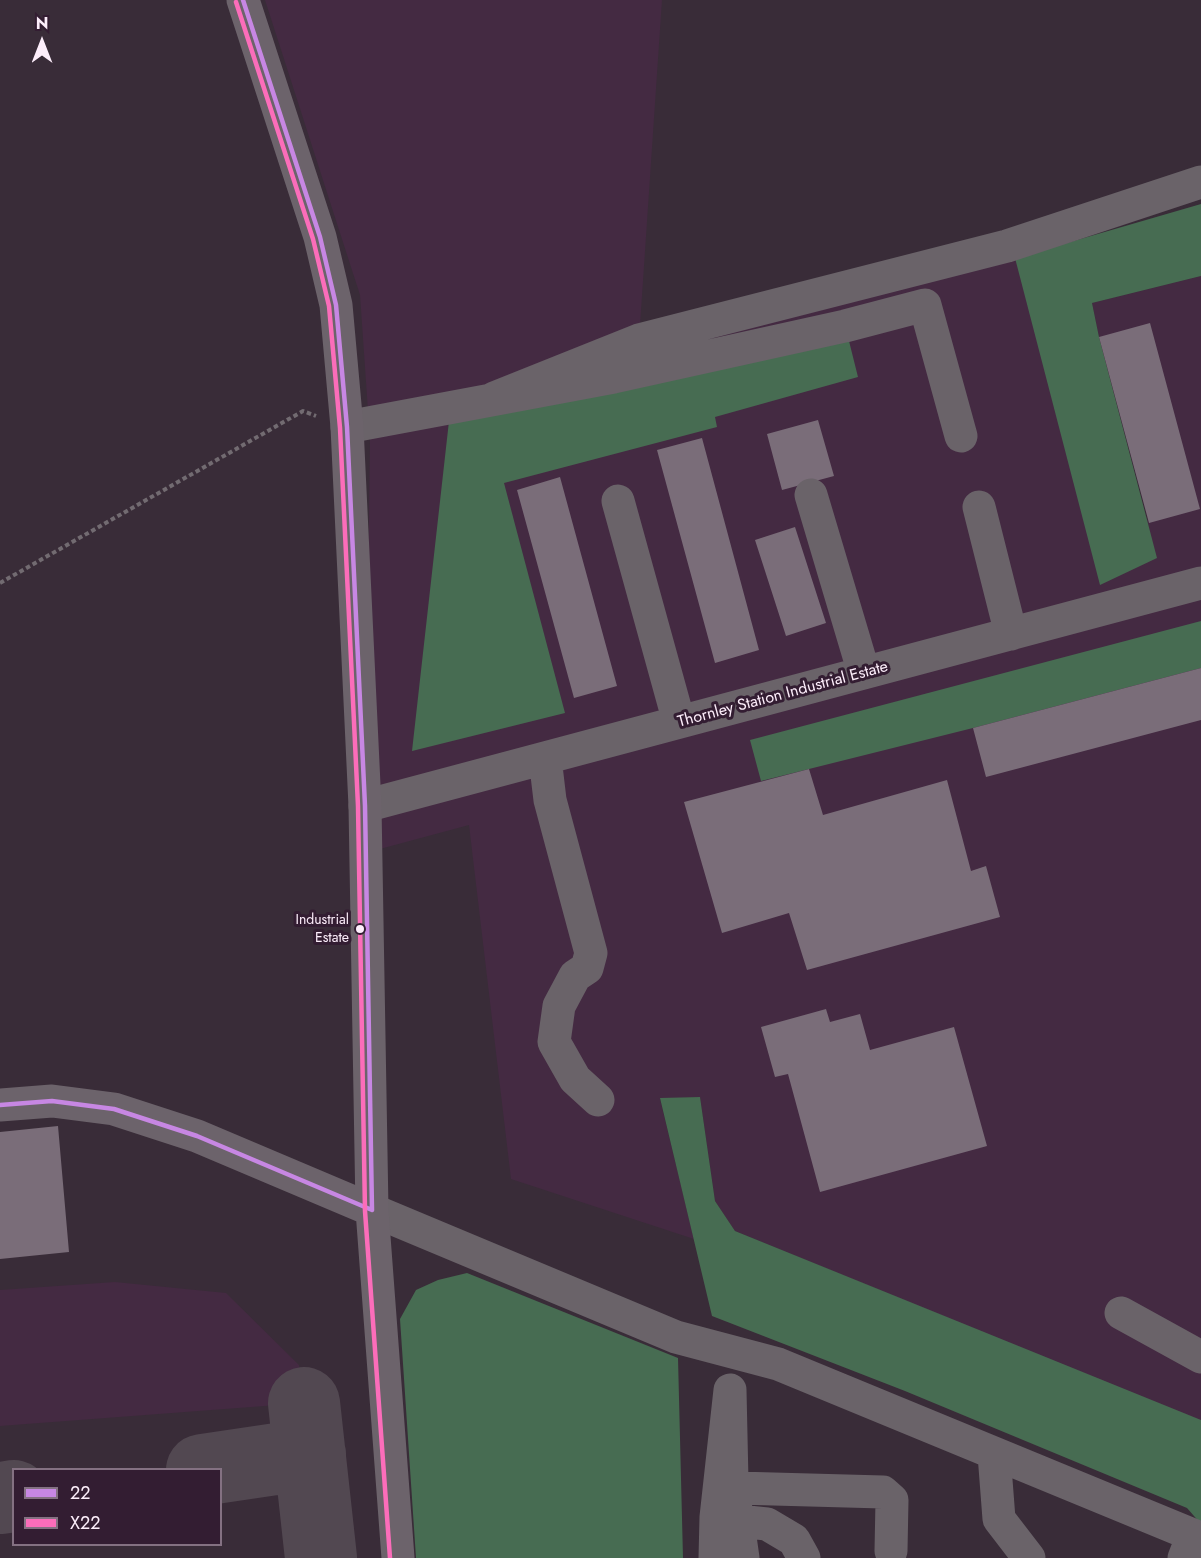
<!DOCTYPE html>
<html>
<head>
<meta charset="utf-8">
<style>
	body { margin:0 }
	#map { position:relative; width:1201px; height:1558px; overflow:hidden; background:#392c38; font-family:Jost,sans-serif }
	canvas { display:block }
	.legend { position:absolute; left:12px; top:1468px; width:210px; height:78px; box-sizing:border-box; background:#331d32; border:2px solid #847182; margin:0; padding:8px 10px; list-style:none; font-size:18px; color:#fdeefb }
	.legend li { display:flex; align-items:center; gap:12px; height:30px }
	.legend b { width:30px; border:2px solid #847182 }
	.north { position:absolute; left:12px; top:12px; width:60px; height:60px; -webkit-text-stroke:4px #331d32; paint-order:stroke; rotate:0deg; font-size:16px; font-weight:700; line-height:24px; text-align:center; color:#fdeefb }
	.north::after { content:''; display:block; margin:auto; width:21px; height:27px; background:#fdeefb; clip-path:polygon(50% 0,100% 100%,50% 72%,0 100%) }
</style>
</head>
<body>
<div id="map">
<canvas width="1201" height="1558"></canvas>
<ul class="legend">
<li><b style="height:8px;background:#c787e3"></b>22</li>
<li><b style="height:8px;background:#fb6dba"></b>X22</li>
</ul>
<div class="north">N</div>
</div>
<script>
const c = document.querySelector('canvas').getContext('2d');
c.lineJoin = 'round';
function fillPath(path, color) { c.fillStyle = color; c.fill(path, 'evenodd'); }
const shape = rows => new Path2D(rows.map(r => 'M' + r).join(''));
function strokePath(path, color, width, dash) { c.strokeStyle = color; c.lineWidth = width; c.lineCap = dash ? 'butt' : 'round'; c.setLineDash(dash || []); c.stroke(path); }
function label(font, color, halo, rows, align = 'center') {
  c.font = font + ' Jost,sans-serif'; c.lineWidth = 6; c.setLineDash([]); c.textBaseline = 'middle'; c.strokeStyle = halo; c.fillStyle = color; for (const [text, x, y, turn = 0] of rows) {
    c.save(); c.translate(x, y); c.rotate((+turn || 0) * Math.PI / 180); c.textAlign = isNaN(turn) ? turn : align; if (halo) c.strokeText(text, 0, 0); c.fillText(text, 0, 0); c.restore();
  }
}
fillPath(shape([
	[265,0,662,0,639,340,1015,258,1149,523,1099,337,1092,303,1201,276,1201,1422,735,1231,715,1201,700,1097,660,1099,694,1239,511,1179,469,825,365,853,370,440,360,295],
	[115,1282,226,1293,299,1365,304,1403,0,1426,0,1290]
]), '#442a42');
fillPath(shape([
	[1201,204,1201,276,1092,303,1099,337,1157,558,1100,585,1015,258],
	[849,341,858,377,715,417,717,427,504,483,565,713,412,751,449,421],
	[1201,621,1201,668,973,728,761,781,750,740],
	[700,1097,715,1201,735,1231,1201,1420,1201,1524,1187,1508,905,1391,712,1316,660,1098],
	[467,1273,678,1358,683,1558,416,1558,400,1319,416,1290,438,1280]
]), '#476c52');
strokePath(shape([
	[304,1403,321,1558],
	[202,1470,310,1454],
	[0,1498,14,1496]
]), '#524851', 72);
fillPath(shape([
	[1150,323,1200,509,1149,523,1099,337],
	[818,420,834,476,782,490,767,434],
	[702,438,759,650,715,663,657,450],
	[560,477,617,686,574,698,517,490],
	[795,527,826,623,786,636,755,540],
	[1201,668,1201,720,986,777,973,728],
	[809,769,823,815,947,780,971,871,986,866,1000,917,807,970,789,913,722,933,684,802],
	[826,1009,830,1022,860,1014,870,1050,954,1027,987,1146,820,1192,788,1074,775,1077,761,1027],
	[58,1126,69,1252,0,1259,0,1132]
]), '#7a6d79');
strokePath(shape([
	[0,583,303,411,316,416]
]), '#726b71', 4, [4.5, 3]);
strokePath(shape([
	[494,398,639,340,1007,246,1201,182],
	[347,427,614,377,845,326,925,305,961,436],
	[811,495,864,673],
	[618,501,679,722],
	[979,507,1011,634],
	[545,758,550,800,591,953,587,968,575,976,559,1006,554,1042,575,1079,598,1100],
	[365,806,1201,583],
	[372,1210,676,1337,778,1364,1193,1535,1184,1558],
	[1121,1313,1201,1357],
	[994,1454,999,1519,1029,1558],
	[722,1469,737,1488,883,1492,892,1500,891,1551],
	[738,1521,767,1524,794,1540,804,1558],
	[715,1558,716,1517,730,1390,732,1481,743,1558]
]), '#6a6369', 33);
strokePath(shape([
	[243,0,320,237,336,305,347,427,365,806,372,1210,398,1558],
	[0,1105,52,1101,114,1109,197,1136,372,1210]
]), '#6c636b', 33);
strokePath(shape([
	[0,1105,52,1101,114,1109,197,1136,372,1210,365,806,347,427,336,305,320,237,243,0]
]), '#c787e3', 4.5);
strokePath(shape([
	[236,2,313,239,329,306,340,428,358,806,365,1211,390,1558]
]), '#fb6dba', 4.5);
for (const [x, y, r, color] of [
	[360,929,5,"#fdeefb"]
]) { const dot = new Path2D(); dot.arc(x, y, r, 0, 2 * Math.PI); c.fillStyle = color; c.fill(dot); strokePath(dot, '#331d32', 2); }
label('14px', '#fdeefb', '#331d32', [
	["Industrial",349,921],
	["Estate",349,939]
], 'right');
label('16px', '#fdeefb', '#331d32', [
	["Thornley Station Industrial Estate",783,695,-15]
]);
</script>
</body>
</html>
